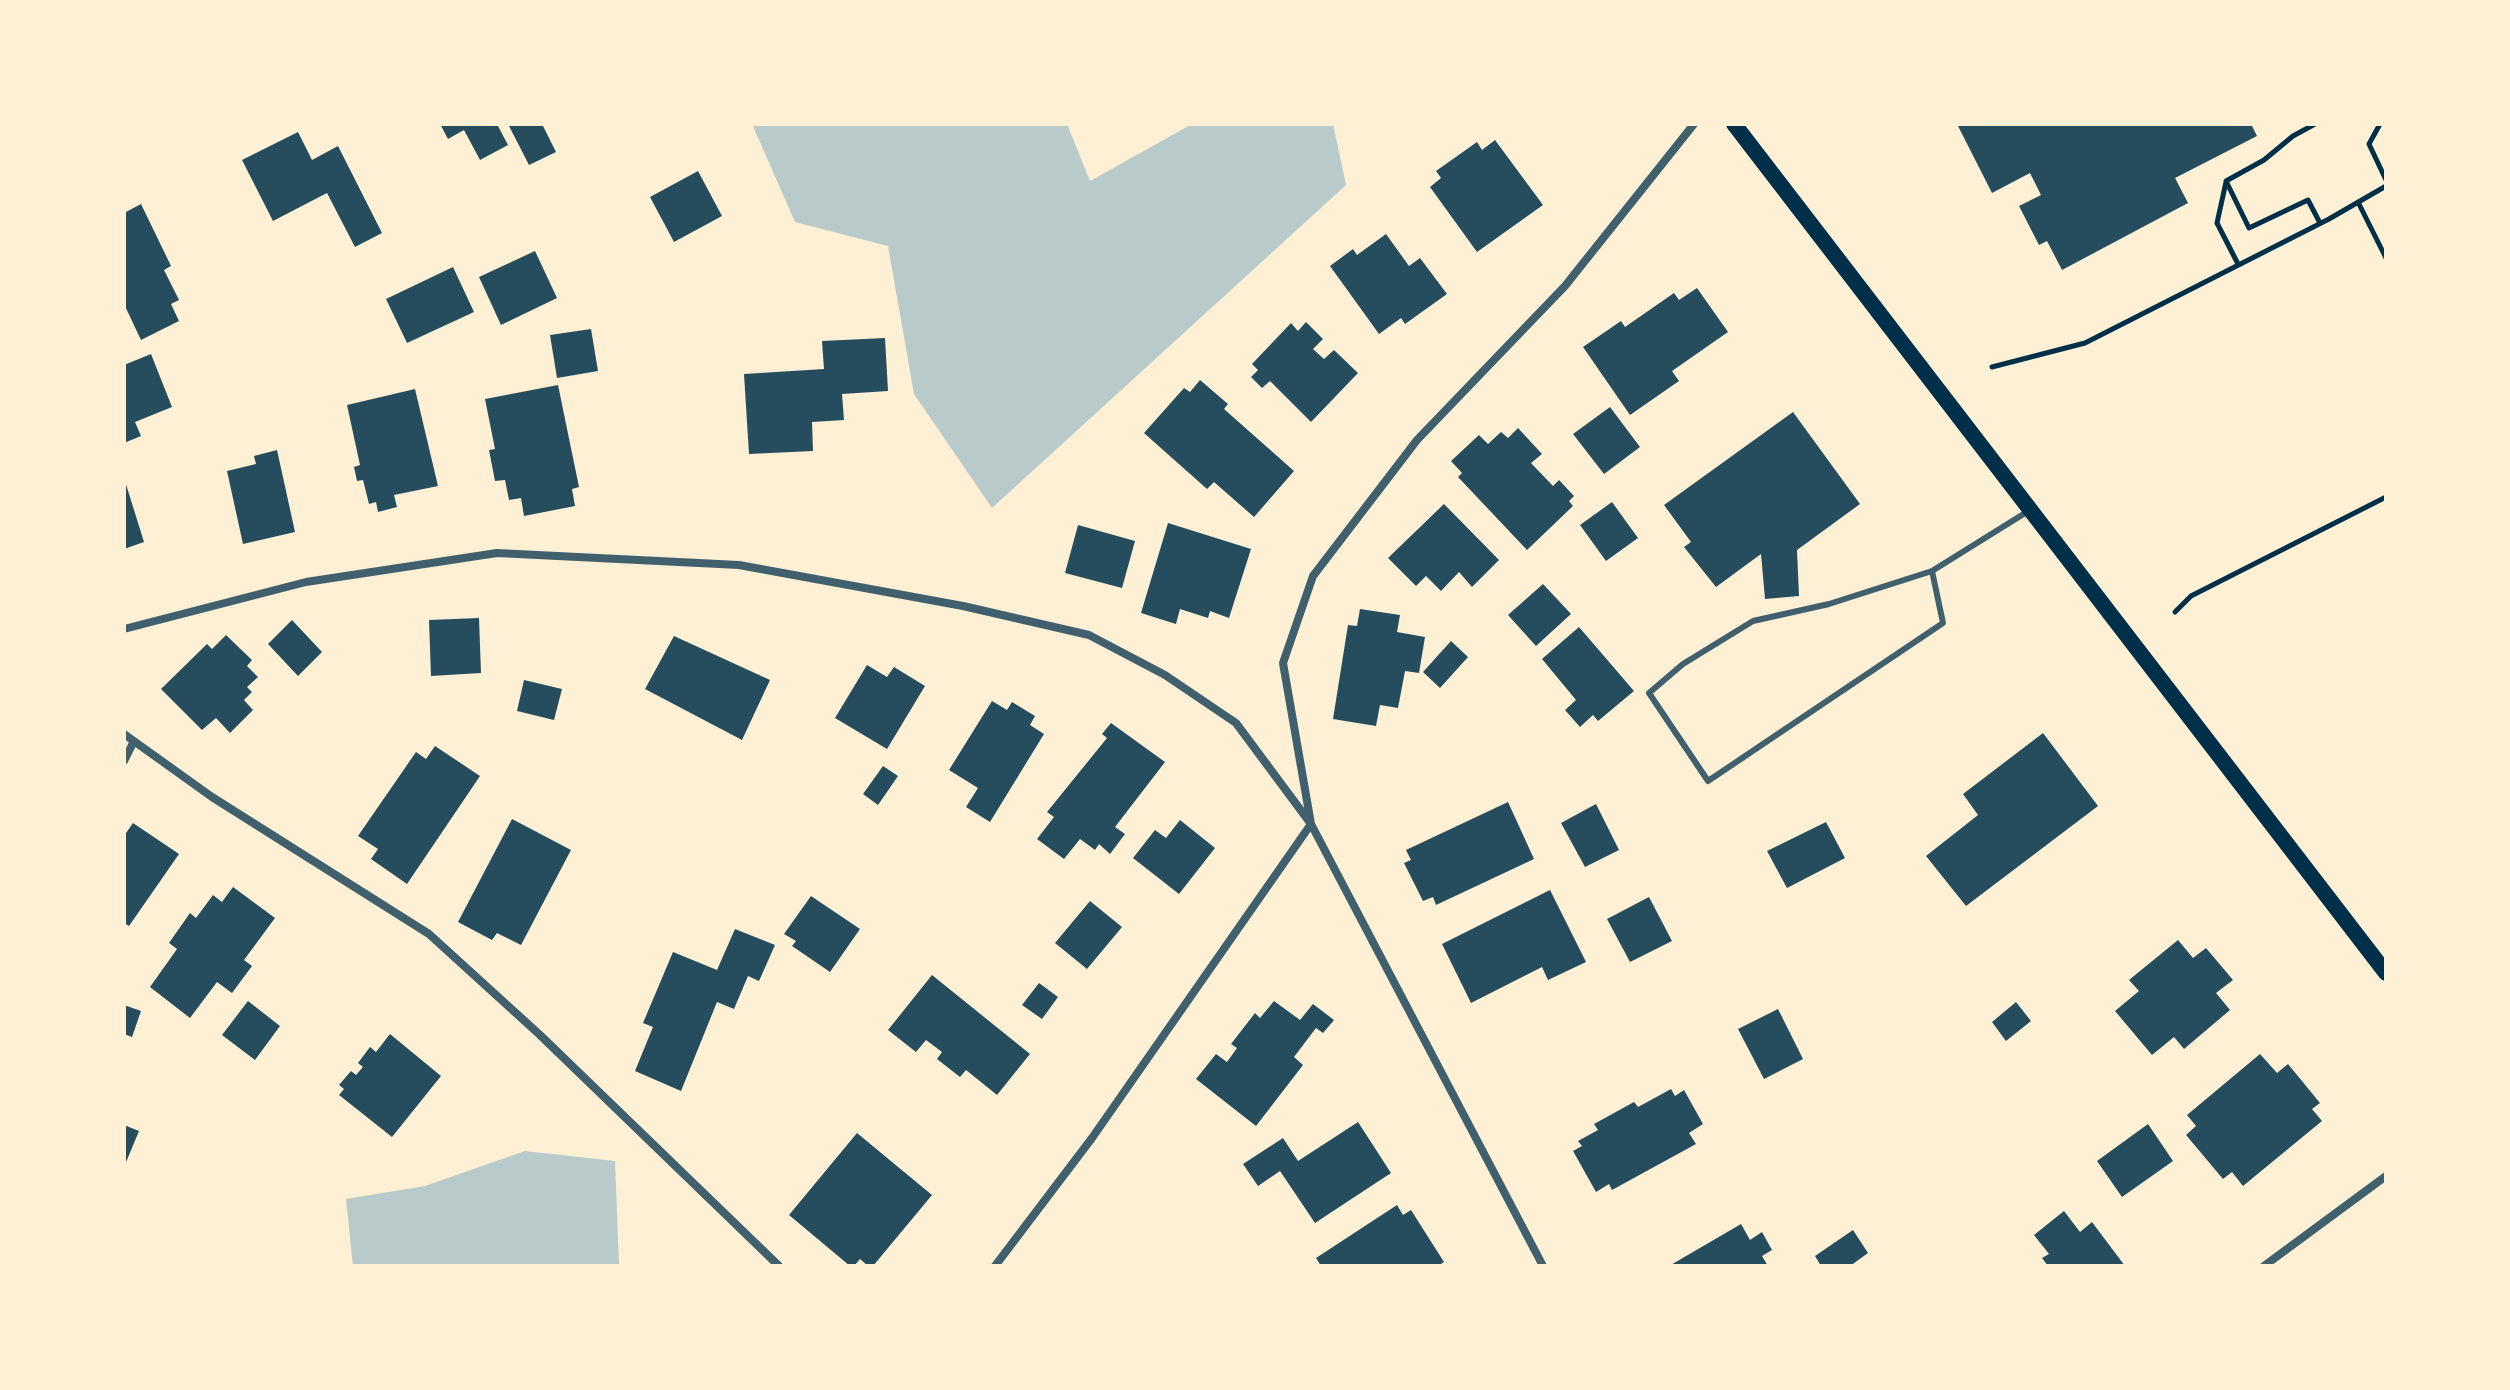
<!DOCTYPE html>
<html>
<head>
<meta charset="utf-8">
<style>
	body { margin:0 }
	#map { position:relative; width:2510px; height:1390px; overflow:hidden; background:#fdf0d5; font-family:Montserrat,sans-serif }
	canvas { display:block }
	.frame { position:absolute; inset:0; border:126px solid #fdf0d5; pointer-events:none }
</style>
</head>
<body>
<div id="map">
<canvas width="2510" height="1390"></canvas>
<div class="frame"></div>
</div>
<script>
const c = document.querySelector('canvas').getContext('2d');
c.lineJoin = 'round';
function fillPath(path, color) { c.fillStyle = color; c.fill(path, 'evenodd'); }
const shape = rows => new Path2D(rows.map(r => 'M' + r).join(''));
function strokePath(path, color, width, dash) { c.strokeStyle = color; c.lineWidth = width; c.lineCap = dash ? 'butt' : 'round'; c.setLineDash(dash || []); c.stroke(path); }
fillPath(shape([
	[752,124,1067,124,1090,181,1192,124,1333,124,1346,185,992,508,914,394,888,246,795,222],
	[525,1151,615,1161,619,1266,353,1266,346,1199,425,1186]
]), '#b9caca');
fillPath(shape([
	[440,124,497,124,508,145,480,160,464,130,448,139],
	[508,124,542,124,556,152,529,165],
	[1957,124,2251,124,2257,136,2175,178,2188,203,2062,270,2047,241,2039,245,2019,206,2041,195,2030,173,1992,193],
	[298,132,312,160,338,146,382,233,355,247,327,193,273,221,242,160],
	[1495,140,1543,205,1477,252,1430,187,1441,178,1436,171,1477,142,1482,150],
	[698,171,722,216,674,242,650,197],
	[141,204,171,266,164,270,179,300,171,304,179,321,141,340,124,304,124,213],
	[1386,234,1409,266,1420,258,1447,294,1405,324,1401,318,1379,334,1330,266,1353,249,1357,255],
	[535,251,557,298,501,325,479,277],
	[453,267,474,312,407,343,386,299],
	[1697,288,1728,332,1672,371,1679,381,1630,415,1583,347,1621,321,1625,327,1674,293,1679,300],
	[1306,322,1323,339,1313,349,1324,359,1334,350,1358,373,1311,422,1270,381,1262,388,1251,377,1258,370,1252,364,1291,323,1298,331],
	[591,329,598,371,557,378,550,335],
	[885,338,888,391,842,394,844,420,812,422,813,451,749,454,744,374,824,369,822,341],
	[151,354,172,407,135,422,141,436,124,443,124,365],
	[1200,380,1228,404,1224,409,1294,471,1254,517,1214,482,1207,489,1144,433,1184,388,1190,392],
	[558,385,579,487,572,489,575,506,524,516,521,498,509,500,505,480,495,481,489,450,495,449,485,399],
	[415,389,438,486,394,495,397,507,378,512,376,502,369,504,363,480,357,481,354,467,360,465,347,405],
	[1610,407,1640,447,1604,474,1573,434],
	[1793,412,1860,504,1797,550,1799,596,1765,599,1761,554,1716,587,1684,547,1691,542,1664,505],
	[1518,428,1542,454,1531,463,1553,486,1559,480,1574,496,1569,501,1573,506,1527,550,1458,477,1462,473,1451,461,1479,435,1488,444,1501,432,1508,438],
	[277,450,295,532,243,544,227,471,256,464,254,456],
	[124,478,144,542,124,549],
	[1612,502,1638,538,1606,561,1580,525],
	[1444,504,1499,560,1472,587,1459,572,1441,591,1426,576,1416,586,1388,558],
	[1168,523,1251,549,1229,618,1210,611,1208,618,1180,609,1176,624,1141,613],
	[1078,525,1135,541,1122,588,1065,573],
	[1543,584,1571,614,1536,646,1508,615],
	[1360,609,1400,615,1397,632,1425,637,1419,673,1405,671,1398,708,1380,705,1376,726,1333,719,1348,625,1357,626],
	[479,618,481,673,431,676,429,620],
	[292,620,322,652,298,676,268,644],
	[1579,627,1634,691,1598,721,1593,715,1580,727,1565,710,1576,700,1542,659],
	[226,635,252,660,247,666,258,677,247,687,252,692,244,700,253,710,230,733,216,718,202,730,161,689,207,644,212,649],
	[674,636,770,680,742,740,645,689],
	[1451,641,1468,657,1440,688,1423,672],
	[867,665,887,677,894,667,925,686,887,749,835,718],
	[524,680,562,689,554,720,517,711],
	[992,701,1007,710,1012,702,1035,716,1030,725,1044,734,990,822,966,807,978,788,949,770],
	[1111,723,1165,762,1115,827,1125,834,1110,854,1099,844,1095,850,1080,839,1064,859,1037,839,1054,817,1047,812,1107,738,1102,734],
	[2043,733,2098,806,1966,906,1926,856,1978,815,1963,794],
	[435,746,480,776,407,884,371,859,378,849,358,836,416,752,426,759],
	[883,766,898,776,878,805,863,794],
	[1508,802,1534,859,1436,905,1433,897,1423,901,1404,863,1411,860,1406,850],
	[1596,804,1619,850,1585,867,1561,823],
	[512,819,571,850,521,945,497,933,492,940,458,922],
	[1180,820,1215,848,1179,894,1133,858,1155,830,1166,838],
	[1826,822,1845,858,1787,888,1767,851],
	[133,823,179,854,129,926,124,923,124,836],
	[233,887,275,918,244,960,252,966,232,993,217,982,190,1018,150,987,177,949,169,943,190,913,196,918,213,895,222,902],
	[1550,890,1586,962,1548,980,1542,967,1471,1003,1442,944],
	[811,896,860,929,830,972,792,946,796,941,784,934],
	[1649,897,1672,941,1630,962,1607,919],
	[1090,901,1122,927,1087,969,1055,943],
	[735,929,775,945,759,981,748,976,734,1009,717,1002,681,1091,635,1071,653,1027,643,1023,673,952,717,970],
	[2178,940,2193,958,2206,948,2233,980,2216,993,2230,1010,2184,1049,2174,1037,2152,1055,2115,1011,2139,991,2129,980],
	[932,975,1030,1054,997,1095,966,1070,960,1077,937,1059,942,1052,926,1040,916,1052,888,1030],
	[1039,983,1058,997,1042,1019,1022,1005],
	[248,1001,280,1026,255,1060,222,1035],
	[1274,1001,1300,1020,1313,1004,1334,1020,1323,1033,1316,1028,1294,1057,1303,1065,1256,1126,1196,1079,1216,1054,1227,1062,1237,1048,1231,1044,1255,1013,1260,1018],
	[2016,1002,2031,1021,2006,1041,1992,1022],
	[124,1005,141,1011,132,1037,124,1034],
	[1778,1009,1803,1059,1764,1079,1738,1029],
	[390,1034,441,1076,392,1137,339,1095,344,1089,339,1085,351,1071,356,1075,363,1067,358,1063,370,1047,376,1052],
	[2260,1054,2277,1073,2288,1064,2320,1103,2312,1109,2322,1121,2243,1186,2232,1172,2223,1179,2186,1135,2196,1126,2187,1115],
	[1671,1089,1675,1096,1684,1090,1703,1124,1689,1133,1696,1144,1612,1190,1609,1184,1596,1192,1573,1151,1582,1146,1578,1141,1598,1130,1594,1124,1634,1102,1638,1107],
	[1358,1122,1391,1173,1315,1223,1280,1171,1258,1186,1243,1164,1283,1138,1298,1161],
	[2148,1124,2173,1161,2122,1197,2097,1161],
	[124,1125,139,1131,124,1167],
	[857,1133,932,1195,873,1266,868,1266,860,1259,854,1266,850,1266,789,1215],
	[1397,1205,1403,1215,1411,1210,1444,1262,1438,1266,1321,1266,1316,1258],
	[2064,1211,2080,1232,2092,1222,2125,1266,2048,1266,2042,1258,2049,1254,2034,1235],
	[1741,1224,1750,1240,1762,1232,1772,1250,1762,1256,1768,1266,1669,1266],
	[1853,1230,1868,1253,1850,1266,1821,1266,1815,1256]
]), '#264d5e');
strokePath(shape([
	[2315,124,2293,136,2264,160,2226,181,2249,228,2308,200,2320,223],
	[2380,124,2369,144,2386,180],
	[2226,182,2217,223,2238,264],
	[2358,202,2386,258],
	[1992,367,2085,343,2329,219,2386,186],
	[2175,612,2191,596,2386,497]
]), '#003049', 5);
strokePath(shape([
	[1932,571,1943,623,1708,781,1649,693,1683,664,1753,621,1829,604,1932,571,2030,510]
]), '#3f606c', 6);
strokePath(shape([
	[124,629,306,582,497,553,739,565,963,606,1089,635,1165,675,1236,723,1311,824,1092,1138,995,1266],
	[124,734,212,797,429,934,540,1035,779,1266],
	[124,761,134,741],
	[1543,1266,1311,824,1283,663,1313,576,1417,440,1565,286,1694,124],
	[2264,1266,2386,1176]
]), '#3f606c', 8);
strokePath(shape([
	[1734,124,2386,973]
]), '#003049', 16);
</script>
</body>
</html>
